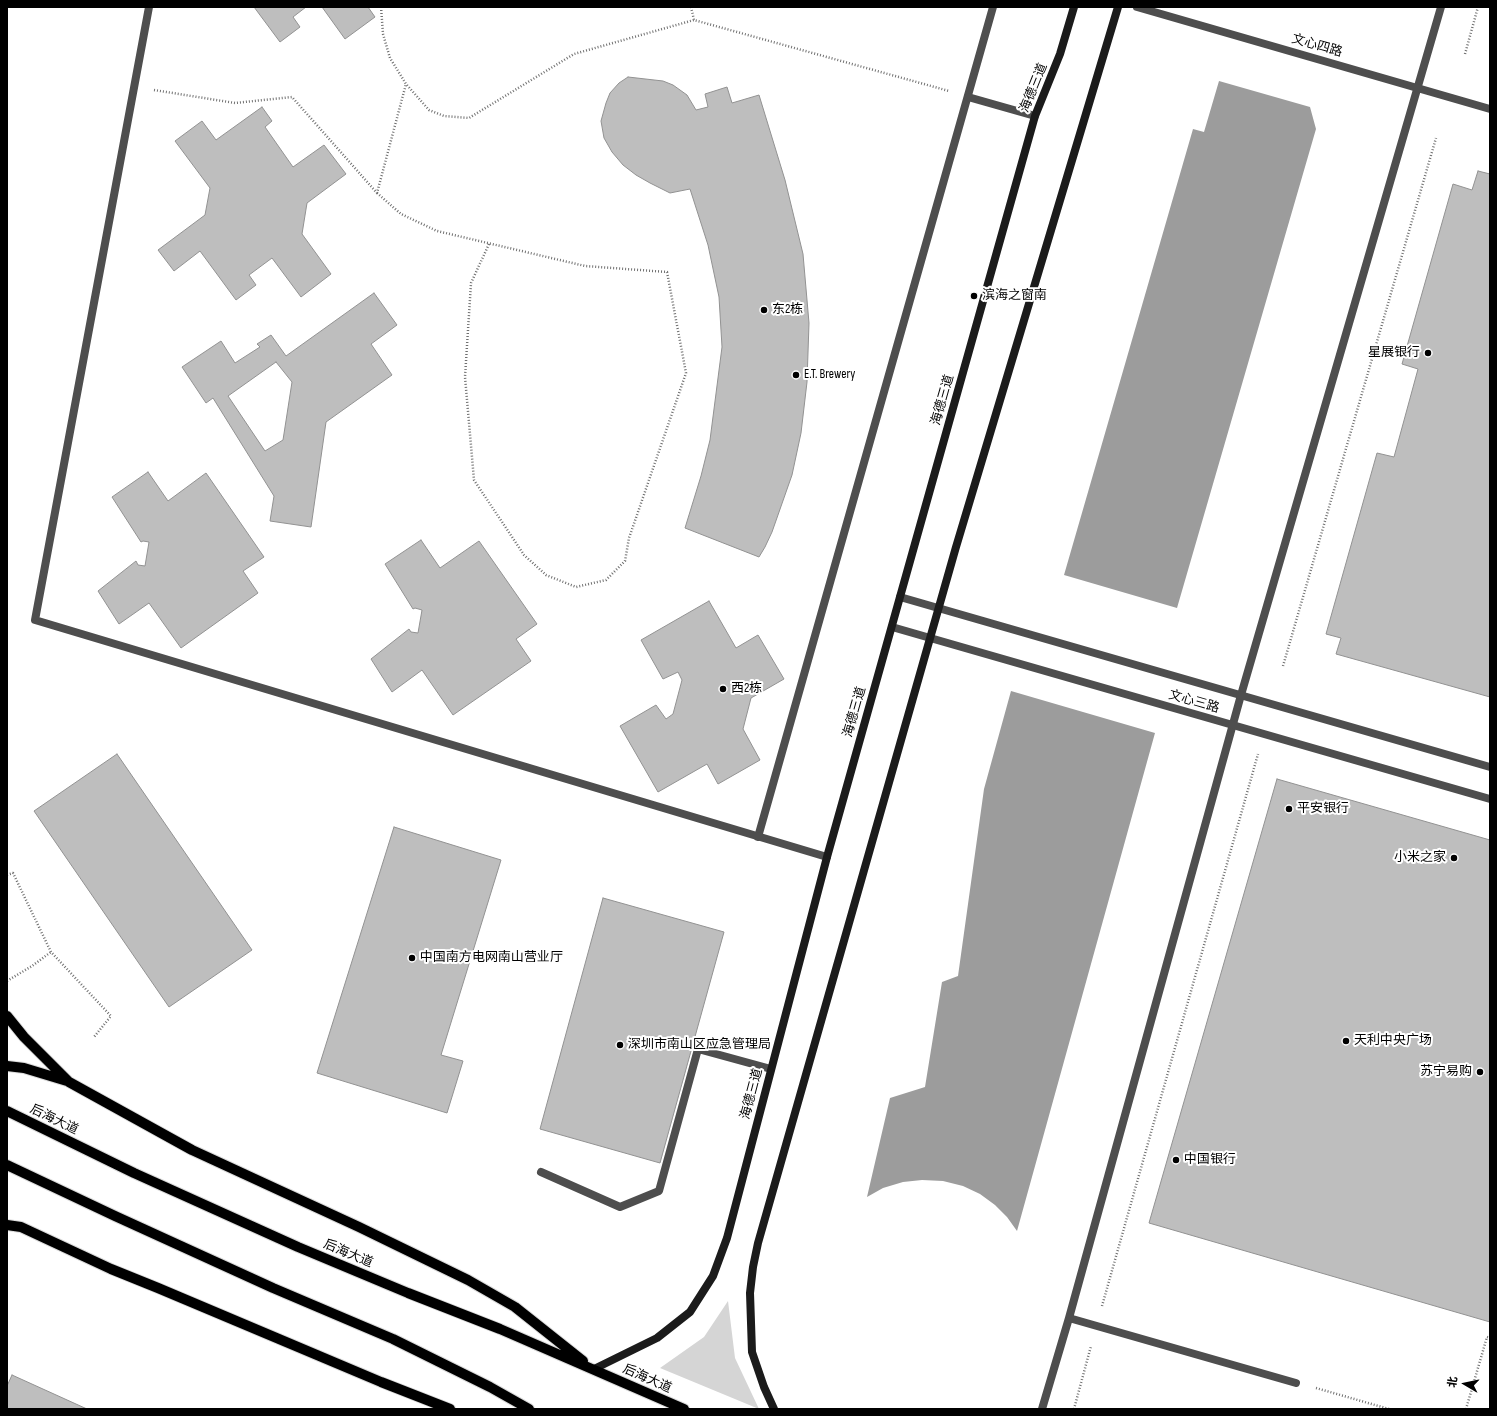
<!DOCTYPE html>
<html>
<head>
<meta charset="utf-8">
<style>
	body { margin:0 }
	#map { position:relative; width:1497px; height:1416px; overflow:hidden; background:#fff; font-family:"Sofia Sans Condensed","Noto Sans SC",sans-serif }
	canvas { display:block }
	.frame { position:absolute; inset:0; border:8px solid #000; pointer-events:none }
	.north { position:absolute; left:1445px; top:1364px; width:40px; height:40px; -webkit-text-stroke:3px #fff; paint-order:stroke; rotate:279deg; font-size:11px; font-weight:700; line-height:16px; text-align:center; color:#000 }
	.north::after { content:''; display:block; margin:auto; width:14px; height:18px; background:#000; clip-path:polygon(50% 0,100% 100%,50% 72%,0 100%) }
</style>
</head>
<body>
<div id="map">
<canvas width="1497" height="1416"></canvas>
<div class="frame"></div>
<div class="north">北</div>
</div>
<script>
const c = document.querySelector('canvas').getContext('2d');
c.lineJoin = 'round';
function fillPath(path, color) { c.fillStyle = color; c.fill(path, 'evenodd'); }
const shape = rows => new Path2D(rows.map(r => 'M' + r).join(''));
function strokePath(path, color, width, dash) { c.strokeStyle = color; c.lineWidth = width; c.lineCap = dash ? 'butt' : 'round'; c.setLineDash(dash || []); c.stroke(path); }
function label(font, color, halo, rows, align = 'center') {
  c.font = font + ' "Sofia Sans Condensed","Noto Sans SC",sans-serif'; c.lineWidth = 4; c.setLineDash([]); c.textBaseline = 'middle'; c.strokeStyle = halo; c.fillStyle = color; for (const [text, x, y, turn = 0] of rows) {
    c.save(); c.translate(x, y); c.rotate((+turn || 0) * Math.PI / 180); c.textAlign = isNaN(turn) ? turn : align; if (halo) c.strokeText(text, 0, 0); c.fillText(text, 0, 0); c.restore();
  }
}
fillPath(shape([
	[728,1301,735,1358,759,1409,660,1368,704,1337]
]), '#d5d5d5');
fillPath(shape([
	[1219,81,1310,107,1316,129,1177,608,1064,575,1193,129,1204,132],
	[1011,691,1155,733,1017,1231,1007,1217,995,1205,980,1194,963,1186,943,1181,922,1180,903,1182,883,1188,867,1197,890,1098,925,1087,942,982,958,976,984,789]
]), '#9c9c9c');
const building = shape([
	[254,7,306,7,293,17,300,27,280,42,254,7],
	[322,7,368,7,375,17,345,39,322,7],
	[628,77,663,81,673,85,687,95,696,110,708,107,705,94,727,87,732,103,759,95,785,180,803,254,809,323,807,382,801,433,792,475,772,532,765,547,759,557,685,528,701,476,710,440,722,347,719,297,708,245,690,189,670,193,650,183,636,175,623,165,612,152,604,138,601,121,606,103,610,93,619,83,628,77],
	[262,107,272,121,265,127,293,167,324,145,346,174,307,203,302,234,331,274,301,297,272,258,249,275,256,285,236,300,200,251,174,271,158,250,205,215,210,188,175,141,202,121,216,140,262,107],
	[1478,171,1490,174,1490,697,1336,654,1341,638,1326,634,1377,453,1394,457,1418,369,1402,364,1453,184,1472,190,1478,171],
	[374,293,397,325,371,344,392,375,326,422,311,527,270,521,274,496,213,398,206,403,182,367,221,341,235,363,260,347,257,344,271,335,286,356,374,293],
	[276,362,292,382,283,440,265,451,228,396,276,362],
	[148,472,168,501,206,473,264,557,243,571,258,593,181,648,149,603,119,624,98,591,136,561,138,565,145,566,149,542,143,541,141,542,112,497,148,472],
	[421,540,440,568,479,541,537,624,516,639,531,661,453,715,422,670,392,692,371,659,409,629,411,632,418,633,422,610,415,608,413,609,385,564,421,540],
	[709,601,736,648,758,635,784,679,751,698,743,729,760,760,718,784,707,764,658,792,620,726,656,705,666,719,673,714,682,680,678,672,663,679,641,640,709,601],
	[117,754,252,950,169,1007,34,811,117,754],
	[1277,779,1490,840,1490,1322,1149,1223,1277,779],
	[394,827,501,860,441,1055,463,1061,447,1113,317,1073,394,827],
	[603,898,724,932,660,1163,540,1129,603,898],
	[12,1375,87,1409,7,1409,7,1386,12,1375]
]);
fillPath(building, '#bebebe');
strokePath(building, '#929292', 1);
const primary = shape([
	[7,1016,24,1037,69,1082,192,1150,359,1227,468,1280,515,1307,583,1361],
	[7,1066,24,1068,67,1081],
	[7,1111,134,1173,298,1247,408,1293,500,1329,684,1409],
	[7,1165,115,1216,273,1288,393,1339,490,1387,529,1409],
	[7,1225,21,1227,111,1269,158,1288,381,1382,450,1409]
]);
strokePath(primary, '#dbdbdb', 12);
strokePath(shape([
	[381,7,383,34,390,58,406,84,429,110,444,116,469,118,574,54,694,20,949,91],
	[691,7,694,20],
	[1465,54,1478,7],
	[154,90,235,103,292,97,377,193,406,84],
	[377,193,401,214,437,231,585,266,667,272,686,373,629,538,625,561,606,580,576,587,546,575,524,555,474,480,465,377,471,283,489,244],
	[1283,666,1436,138],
	[7,875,13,873,51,952,111,1016,94,1037],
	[7,981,32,966,51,952],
	[1102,1306,1258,754],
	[1316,1388,1389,1409],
	[1074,1409,1091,1346],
	[1466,1409,1487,1337,1490,1338]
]), '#707070', 2.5, [1, 2]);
strokePath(shape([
	[758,837,993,7],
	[541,1172,620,1207,659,1191,698,1049,771,1069],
	[1069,1318,1296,1383],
	[1042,1409,1069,1318,1241,695,1441,7]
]), '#4e4e4e', 8);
strokePath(shape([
	[149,7,35,620,827,857],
	[1137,7,1490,109],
	[968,97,1035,116],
	[900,597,1490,767],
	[892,627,1490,799]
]), '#4e4e4e', 8);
strokePath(shape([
	[594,1369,657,1338,690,1312,713,1276,727,1238,827,857,1035,116,1060,54,1074,7],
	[774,1409,764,1387,752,1352,750,1293,753,1267,758,1243,956,547,1118,7]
]), '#1b1b1b', 8);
strokePath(primary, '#000', 10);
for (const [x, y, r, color] of [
	[974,296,4,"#000"],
	[764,310,4,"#000"],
	[1428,353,4,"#000"],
	[796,375,4,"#000"],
	[723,689,4,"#000"],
	[1289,809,4,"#000"],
	[1454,858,4,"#000"],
	[412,958,4,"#000"],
	[1346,1041,4,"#000"],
	[620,1045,4,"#000"],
	[1480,1072,4,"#000"],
	[1176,1160,4,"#000"]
]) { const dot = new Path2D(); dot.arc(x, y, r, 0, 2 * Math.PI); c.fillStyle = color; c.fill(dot); strokePath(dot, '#fff', 1.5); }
label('13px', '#000', '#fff', [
	["文心四路",1317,46,16],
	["海德三道",1034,88,-68],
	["海德三道",943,400,-74],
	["文心三路",1194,702,16],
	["海德三道",855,712,-74],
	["海德三道",752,1094,-75],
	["后海大道",54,1120,26],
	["后海大道",348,1254,23],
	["后海大道",647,1379,24]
]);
label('13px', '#000', '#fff', [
	["滨海之窗南",982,296],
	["东2栋",772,310],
	["星展银行",1420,353,"right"],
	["E.T. Brewery",804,375],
	["西2栋",731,689],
	["平安银行",1297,809],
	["小米之家",1446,858,"right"],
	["中国南方电网南山营业厅",420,958],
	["天利中央广场",1354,1041],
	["深圳市南山区应急管理局",628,1045],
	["苏宁易购",1472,1072,"right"],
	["中国银行",1184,1160]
], 'left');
</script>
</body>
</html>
